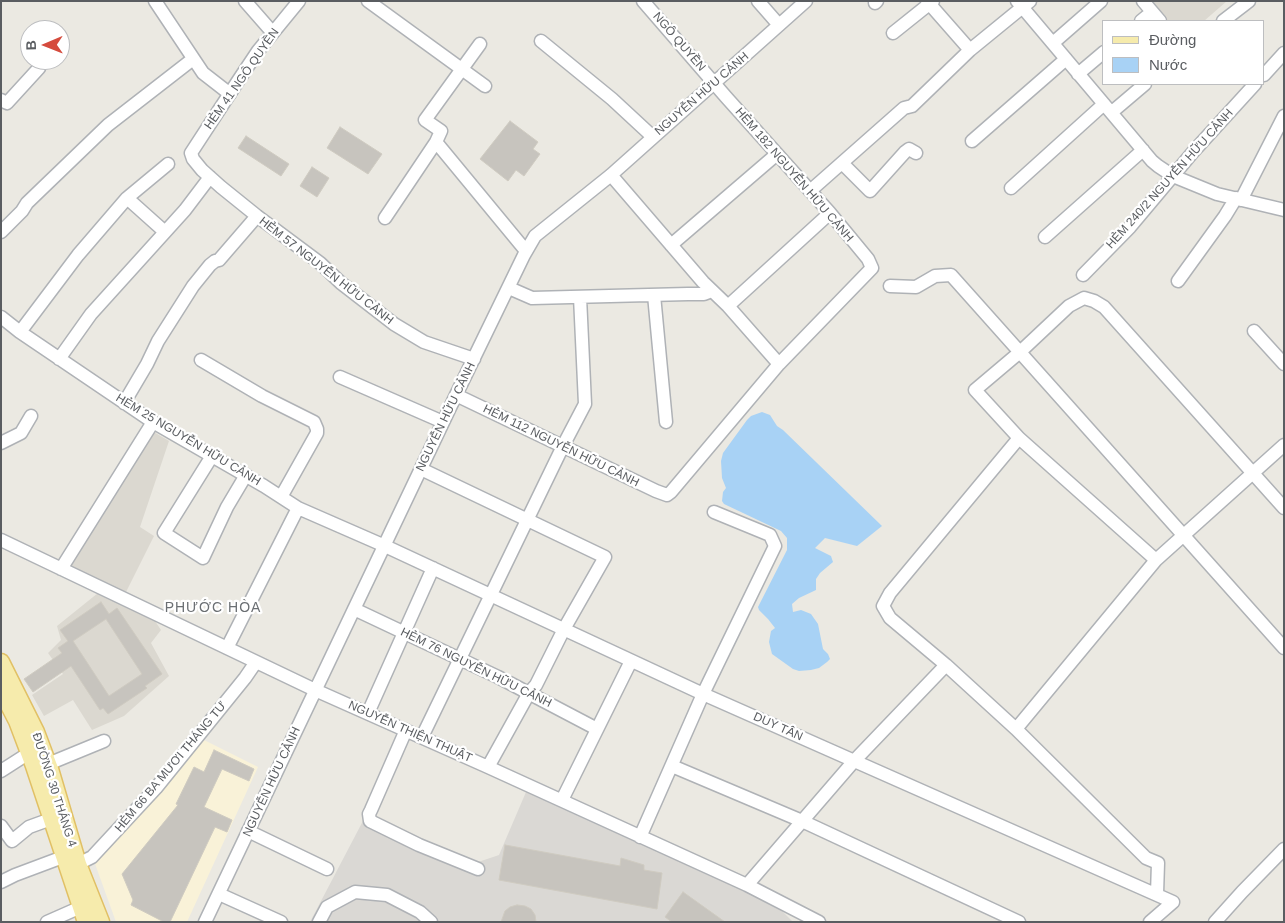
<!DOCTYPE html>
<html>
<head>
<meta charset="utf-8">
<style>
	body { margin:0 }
	#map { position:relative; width:1285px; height:923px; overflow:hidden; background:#ebe9e2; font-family:Arial,sans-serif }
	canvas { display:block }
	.frame { position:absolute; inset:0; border:2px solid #5a5d61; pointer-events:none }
	.legend { position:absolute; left:1102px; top:20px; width:162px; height:65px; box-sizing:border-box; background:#fff; border:1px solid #bdbec0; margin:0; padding:6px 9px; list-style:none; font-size:15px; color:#5a5d61 }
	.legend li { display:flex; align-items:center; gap:10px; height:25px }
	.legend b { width:25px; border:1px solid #bdbec0 }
	.north { position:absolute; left:20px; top:20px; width:50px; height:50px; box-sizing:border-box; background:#fff; border:1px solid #bdbec0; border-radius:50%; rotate:269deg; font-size:14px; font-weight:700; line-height:20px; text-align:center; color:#5a5d61 }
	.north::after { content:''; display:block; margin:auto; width:18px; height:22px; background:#d54b3d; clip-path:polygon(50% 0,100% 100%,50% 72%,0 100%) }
</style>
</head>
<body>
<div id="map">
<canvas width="1285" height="923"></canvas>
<div class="frame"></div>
<ul class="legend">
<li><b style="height:6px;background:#f6ebac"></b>Đường</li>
<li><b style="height:14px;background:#a8d2f5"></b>Nước</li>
</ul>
<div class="north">B</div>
</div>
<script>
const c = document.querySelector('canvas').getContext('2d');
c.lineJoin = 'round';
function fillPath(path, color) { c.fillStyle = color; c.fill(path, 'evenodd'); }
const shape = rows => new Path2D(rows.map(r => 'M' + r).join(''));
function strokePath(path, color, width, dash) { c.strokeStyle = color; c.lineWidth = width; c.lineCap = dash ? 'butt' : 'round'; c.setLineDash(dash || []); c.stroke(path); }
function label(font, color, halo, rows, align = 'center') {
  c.font = font + ' Arial,sans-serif'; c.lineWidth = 4.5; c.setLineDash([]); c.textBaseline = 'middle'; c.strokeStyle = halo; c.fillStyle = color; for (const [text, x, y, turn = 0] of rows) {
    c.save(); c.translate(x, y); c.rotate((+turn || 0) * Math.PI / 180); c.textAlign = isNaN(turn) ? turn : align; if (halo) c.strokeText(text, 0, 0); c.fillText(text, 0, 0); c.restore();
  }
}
fillPath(shape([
	[204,740,258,767,187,922,116,922,94,861,162,790]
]), '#f9f2d8');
fillPath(shape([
	[526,792,776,905,793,922,310,922,364,819,478,862,499,855]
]), '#dad8d4');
fillPath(shape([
	[1149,1,1227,1,1204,21,1166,21],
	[152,431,169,441,140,527,154,536,125,594,68,567],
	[98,593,155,621,161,630,151,643,169,676,124,716,92,730,73,700,44,716,32,695,63,674,48,653,61,640,57,626]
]), '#dbd8d0');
fillPath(shape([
	[762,412,770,415,777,426,783,430,882,526,857,546,825,538,815,548,831,556,833,562,820,573,816,579,816,590,799,598,792,604,793,612,801,610,811,614,818,624,823,649,828,654,830,659,827,662,819,668,811,670,799,671,793,669,772,654,769,642,771,631,775,628,768,619,759,610,758,607,787,550,787,538,781,531,724,504,722,501,723,492,726,488,722,478,721,461,723,453,747,420,751,416]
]), '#a8d2f5');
const building = shape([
	[510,121,538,142,533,149,540,154,524,176,516,170,508,181,480,159,510,121],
	[340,127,382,154,368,174,327,148,340,127],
	[246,136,289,164,281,176,238,148,246,136],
	[312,167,329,178,317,197,300,186,312,167],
	[101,602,109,614,117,608,162,674,145,686,147,688,108,714,103,708,100,710,71,666,33,692,24,679,62,653,58,648,68,641,60,630,101,602],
	[106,619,142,674,109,696,73,641,106,619],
	[214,750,254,769,249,781,222,769,204,807,232,820,227,832,215,827,170,922,164,922,131,905,133,900,122,874,178,805,176,804,194,767,204,772,214,750],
	[505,845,620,866,621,858,644,865,644,870,662,873,657,909,499,880,505,845],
	[683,892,725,922,672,922,665,917,683,892],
	[517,905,525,906,531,909,535,915,536,922,501,922,505,911,510,907,517,905]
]);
fillPath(building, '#c7c4be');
strokePath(building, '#cfcbc1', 1);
const minor = shape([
	[155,1,203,73,230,94],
	[245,1,273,33],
	[299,1,258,51,238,81,191,153,193,159,202,170,221,187,257,216,320,263,341,283,394,324,424,342,474,359],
	[368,1,485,86],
	[758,1,779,25],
	[927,1,970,50],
	[1017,1,1152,161,1158,166,1173,176,1217,194,1284,210],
	[1143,1,1160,21],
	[875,3,877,1],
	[1141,21,1152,12],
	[1223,21,1249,1],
	[893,33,933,1],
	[541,41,612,99,653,137],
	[1053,43,1101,1],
	[1078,74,1104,52],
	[1264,75,1284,53],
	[1,100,7,103,39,68],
	[1112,112,1145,84],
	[972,141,1066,59],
	[436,142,441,131,425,120,480,44],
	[842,163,870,191,905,152,909,149,916,153],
	[611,175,703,282,728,306,779,364],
	[1011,188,1104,104],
	[810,191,904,108,912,106,970,50,1030,1],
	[127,198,165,232],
	[1241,200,1284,116],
	[385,218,436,142,526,251],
	[1,232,22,211,27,203,108,125,193,59],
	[1045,237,1143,150],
	[671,245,777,154],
	[1083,275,1130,227,1193,152,1255,84],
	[1178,281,1225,216,1236,198],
	[890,286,916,287,935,276,951,275,1284,648],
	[509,288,532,298,688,294,704,294,712,291],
	[654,295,666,422],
	[728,306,830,213],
	[1,317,20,332,153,422,264,486,298,508,385,546,703,694,1173,902,1150,922],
	[1254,331,1284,364],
	[20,332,78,255,127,198,168,164],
	[59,359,91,314,185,210,210,177],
	[201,360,262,396,314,422,317,429,317,433,281,497],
	[340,377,443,422],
	[456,395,656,491,667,495,671,492,779,364,872,268,868,259,830,213,726,97,643,1],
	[124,403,147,364,158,341,193,286,210,265,215,261,219,260,257,216],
	[1,443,21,433,31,416],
	[212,456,164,533,203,558,227,507,246,475],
	[421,469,605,557,564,629,536,685,529,693,488,767],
	[1,540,315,690,488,767,747,885,819,922],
	[1156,560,1019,438,975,390,1020,352,1069,306,1084,298,1094,301,1104,307,1284,508],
	[61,569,153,422],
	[354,609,498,677,597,729],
	[227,648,298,508],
	[946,665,1016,729,1146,858,1158,863,1157,894],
	[368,713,433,568],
	[1016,729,1156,560,1284,445],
	[406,730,371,810,369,814,370,821,419,845,478,869],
	[422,737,563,446,585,404,580,297],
	[48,764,104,741],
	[672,766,802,821,1019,922],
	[1,771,29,753],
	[562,800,631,661],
	[1,826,12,841,29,827,51,819],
	[248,831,327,869],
	[640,837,703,694,775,546,770,535,714,512],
	[78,864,92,857,156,788,245,678,256,662],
	[1,882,15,875,63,857],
	[747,885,854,761,946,665,890,618,883,606,890,593,1019,438],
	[219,894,281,922],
	[47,922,81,907],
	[205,922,456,395,524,255,535,236,611,175,806,1],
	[319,922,327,907,355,892,387,895,420,912,431,922],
	[1215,922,1242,892,1284,849]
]);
const major = shape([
	[1,662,36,732,50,769,78,864,101,922],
	[1,690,17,721,34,766,86,922]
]);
strokePath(minor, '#afb2b6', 15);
strokePath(major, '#e1c065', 19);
strokePath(minor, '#fff', 12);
strokePath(major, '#f6ebac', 16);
label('12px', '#5a5d61', '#fff', [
	["NGÔ QUYỀN",679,42,49],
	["HẺM 41 NGÔ QUYỀN",242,79,-55],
	["NGUYỄN HỮU CẢNH",702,94,-41],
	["HẺM 182 NGUYỄN HỮU CẢNH",794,175,49],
	["HẺM 240/2 NGUYỄN HỮU CẢNH",1170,179,-48],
	["HẺM 57 NGUYỄN HỮU CẢNH",326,271,38],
	["NGUYỄN HỮU CẢNH",446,417,-64],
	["HẺM 25 NGUYỄN HỮU CẢNH",188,440,31],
	["HẺM 112 NGUYỄN HỮU CẢNH",561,446,26],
	["HẺM 76 NGUYỄN HỮU CẢNH",476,668,26],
	["DUY TÂN",778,727,24],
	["NGUYỄN THIỆN THUẬT",410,732,24],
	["HẺM 66 BA MƯƠI THÁNG TƯ",171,767,-50],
	["NGUYỄN HỮU CẢNH",272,782,-65],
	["ĐƯỜNG 30 THÁNG 4",54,790,72]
]);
c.letterSpacing = '1px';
label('14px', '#6b6f73', '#fff', [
	["PHƯỚC HÒA",213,608]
]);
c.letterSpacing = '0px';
</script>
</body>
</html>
